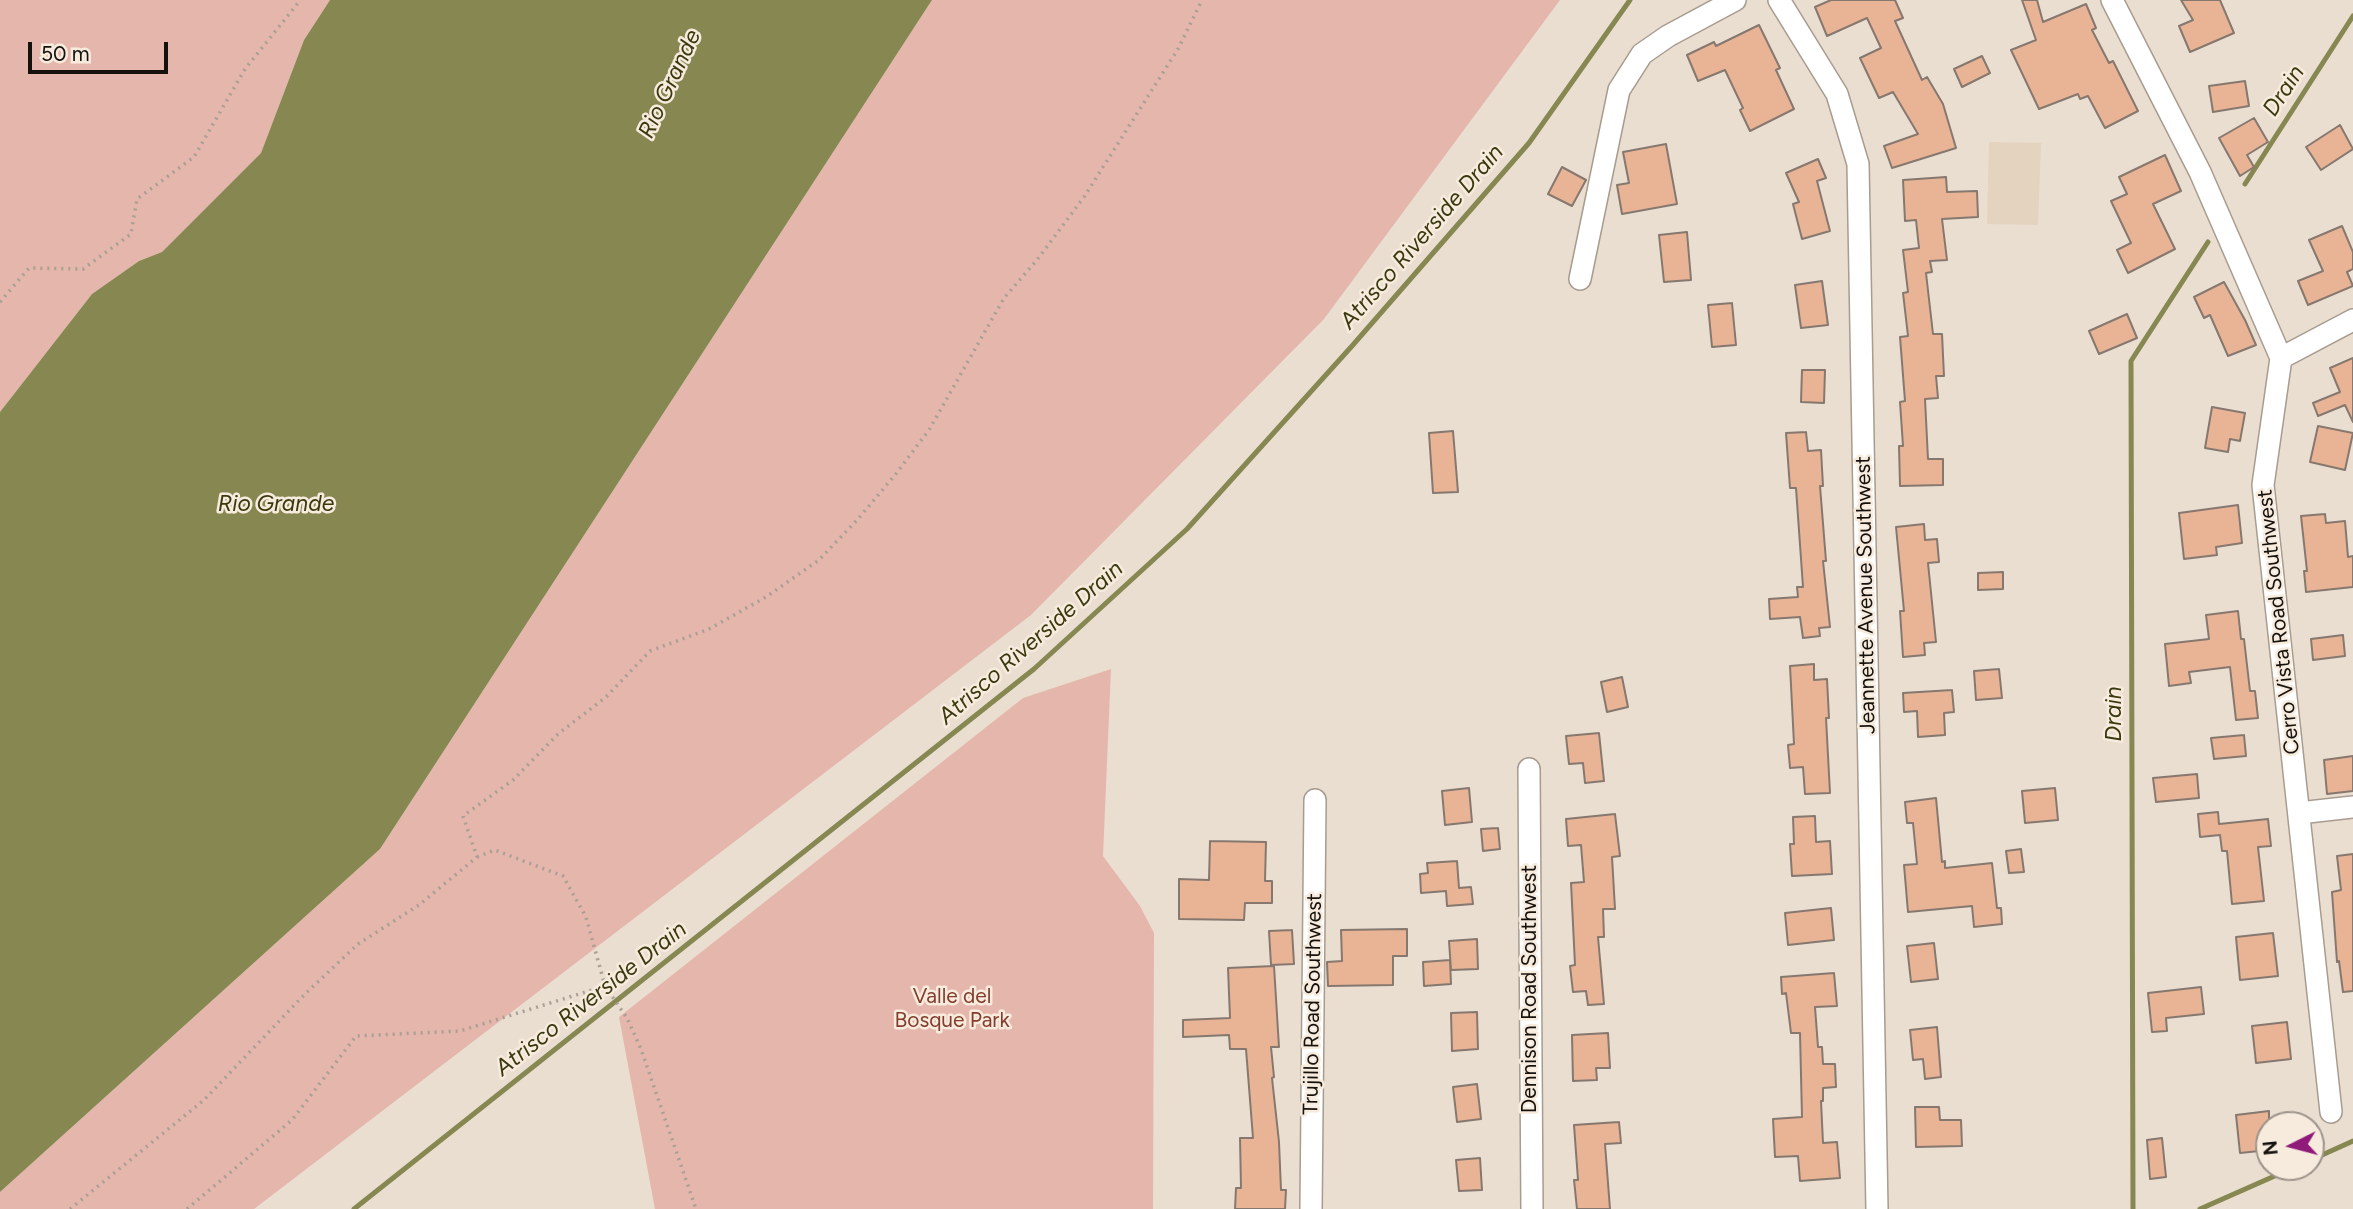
<!DOCTYPE html>
<html>
<head>
<meta charset="utf-8">
<style>
	body { margin:0 }
	#map { position:relative; width:2353px; height:1209px; overflow:hidden; background:#eaded1; font-family:Figtree,sans-serif }
	canvas { display:block }
	.north { position:absolute; left:2255px; top:1111px; width:70px; height:70px; box-sizing:border-box; background:#f7ebde; border:2px solid #9d948a; border-radius:50%; rotate:264deg; font-size:19px; font-weight:700; line-height:28px; text-align:center; color:#15110c }
	.north::after { content:''; display:block; margin:auto; width:24px; height:32px; background:#8f1a7a; clip-path:polygon(50% 0,100% 100%,50% 72%,0 100%) }
	.scale { position:absolute; left:28px; top:42px; width:140px; height:32px; box-sizing:border-box; border:4px solid #15110c; border-top:0; padding-left:9px; font-size:21px; line-height:24px; white-space:nowrap; color:#15110c; -webkit-text-stroke:5px #f7ebde; paint-order:stroke }
</style>
</head>
<body>
<div id="map">
<canvas width="2353" height="1209"></canvas>
<div class="north">N</div>
<div class="scale">50 m</div>
</div>
<script>
const c = document.querySelector('canvas').getContext('2d');
c.lineJoin = 'round';
function fillPath(path, color) { c.fillStyle = color; c.fill(path, 'evenodd'); }
const shape = rows => new Path2D(rows.map(r => 'M' + r).join(''));
function strokePath(path, color, width, dash) { c.strokeStyle = color; c.lineWidth = width; c.lineCap = dash ? 'butt' : 'round'; c.setLineDash(dash || []); c.stroke(path); }
function label(font, color, halo, rows, align = 'center') {
  c.font = font + ' Figtree,sans-serif'; c.lineWidth = 5; c.setLineDash([]); c.textBaseline = 'middle'; c.strokeStyle = halo; c.fillStyle = color; for (const [text, x, y, turn = 0] of rows) {
    c.save(); c.translate(x, y); c.rotate((+turn || 0) * Math.PI / 180); c.textAlign = isNaN(turn) ? turn : align; if (halo) c.strokeText(text, 0, 0); c.fillText(text, 0, 0); c.restore();
  }
}
fillPath(shape([
	[1989,142,2041,143,2038,225,1987,224]
]), '#e3d3bf');
fillPath(shape([
	[0,0,330,0,304,40,261,153,162,252,139,261,92,294,0,412],
	[932,0,1560,0,1324,319,1031,615,254,1209,0,1209,0,1192,380,849],
	[1111,669,1103,856,1140,906,1154,933,1153,1209,655,1209,619,1017,1023,698]
]), '#e5b6ab');
fillPath(shape([
	[330,0,932,0,380,849,0,1192,0,412,92,294,139,261,162,252,261,153,304,40]
]), '#878752');
strokePath(shape([
	[2245,184,2353,16],
	[2311,1160,2353,1141],
	[354,1209,1034,669,1187,529,1352,346,1529,143,1630,0],
	[2133,1209,2131,361,2208,242],
	[2200,1209,2295,1167]
]), '#878752', 5);
const building = shape([
	[1831,0,1895,0,1903,18,1895,21,1922,80,1927,77,1943,104,1956,148,1892,168,1884,146,1918,134,1893,92,1879,98,1860,58,1881,48,1867,18,1827,36,1815,7,1831,0],
	[2022,0,2037,0,2043,22,2086,4,2096,28,2092,30,2109,63,2113,61,2138,111,2105,128,2088,96,2080,99,2078,94,2039,109,2011,50,2036,40,2022,0],
	[2181,0,2220,0,2234,33,2190,52,2179,26,2193,20,2181,0],
	[1759,25,1780,68,1776,70,1794,109,1750,131,1740,110,1743,108,1725,70,1698,81,1687,55,1714,42,1716,46,1759,25],
	[1982,56,1990,73,1962,87,1954,69,1982,56],
	[2245,81,2249,106,2213,112,2209,86,2245,81],
	[2254,118,2268,142,2247,155,2254,167,2240,176,2219,138,2254,118],
	[2340,125,2353,149,2321,170,2306,147,2340,125],
	[1666,144,1677,204,1622,214,1617,185,1629,183,1623,152,1666,144],
	[2165,155,2181,191,2153,204,2175,249,2128,273,2117,250,2131,243,2111,201,2127,194,2119,177,2165,155],
	[1818,159,1826,178,1817,181,1830,231,1802,239,1793,204,1799,202,1786,173,1818,159],
	[1562,167,1586,180,1572,206,1548,194,1562,167],
	[1946,177,1947,192,1977,191,1978,217,1942,219,1947,260,1930,261,1932,272,1926,273,1933,334,1942,334,1944,376,1936,376,1938,398,1925,399,1928,459,1943,459,1943,485,1900,486,1899,446,1903,446,1900,402,1905,401,1900,337,1908,336,1903,293,1908,292,1903,250,1919,248,1916,220,1905,221,1903,180,1946,177],
	[2342,226,2353,252,2353,269,2347,272,2353,286,2308,305,2298,281,2323,271,2309,240,2342,226],
	[1687,232,1691,280,1664,282,1659,235,1687,232],
	[1822,281,1828,325,1801,328,1795,285,1822,281],
	[2224,282,2245,320,2256,345,2228,356,2210,315,2204,318,2194,297,2224,282],
	[1732,303,1736,345,1712,347,1708,305,1732,303],
	[2127,314,2137,338,2099,354,2089,331,2127,314],
	[2353,358,2353,422,2345,405,2318,416,2313,403,2340,392,2330,368,2353,358],
	[1802,370,1825,370,1824,403,1801,402,1802,370],
	[2212,407,2245,413,2240,441,2230,439,2228,452,2205,448,2212,407],
	[2318,426,2353,433,2345,470,2310,462,2318,426],
	[1453,431,1458,492,1433,493,1429,433,1453,431],
	[1806,432,1808,451,1821,450,1823,486,1820,486,1826,561,1823,561,1830,627,1819,628,1820,636,1803,638,1800,617,1770,619,1769,599,1798,597,1797,587,1803,587,1796,488,1790,488,1786,433,1806,432],
	[2238,505,2242,543,2216,547,2217,555,2184,559,2179,513,2238,505],
	[2325,514,2326,523,2345,521,2348,557,2353,556,2353,587,2306,592,2304,571,2307,571,2301,516,2325,514],
	[1924,524,1925,540,1937,539,1939,562,1928,563,1936,642,1924,643,1925,655,1903,657,1900,611,1904,611,1896,527,1924,524],
	[2003,572,2003,589,1978,590,1978,573,2003,572],
	[2238,611,2241,639,2244,639,2250,691,2255,691,2258,718,2236,720,2230,667,2189,672,2191,683,2169,686,2165,644,2209,639,2206,615,2238,611],
	[2343,635,2345,656,2313,660,2311,639,2343,635],
	[1814,664,1814,680,1827,679,1829,718,1826,718,1830,793,1805,794,1803,767,1790,768,1788,745,1794,744,1790,666,1814,664],
	[1999,669,2002,698,1976,700,1974,671,1999,669],
	[1622,677,1628,707,1607,712,1601,682,1622,677],
	[1952,690,1954,712,1944,713,1945,735,1918,737,1917,711,1904,712,1903,693,1952,690],
	[1599,733,1604,781,1585,783,1583,763,1569,764,1566,736,1599,733],
	[2244,735,2246,756,2214,759,2211,738,2244,735],
	[2353,756,2353,791,2327,794,2324,760,2353,756],
	[2197,774,2199,798,2156,802,2153,778,2197,774],
	[1469,788,1472,822,1445,825,1442,791,1469,788],
	[2055,788,2058,820,2025,823,2022,791,2055,788],
	[1936,798,1942,862,1945,861,1945,868,1992,863,1997,908,2001,908,2002,924,1974,927,1972,906,1908,912,1904,865,1917,864,1913,823,1907,823,1905,802,1936,798],
	[2218,812,2219,824,2268,819,2271,846,2258,847,2264,901,2232,904,2227,851,2222,851,2220,835,2200,837,2198,814,2218,812],
	[1615,814,1620,856,1612,857,1615,909,1603,909,1604,937,1598,937,1604,1004,1588,1005,1586,991,1573,992,1570,966,1575,965,1571,883,1584,882,1581,845,1568,846,1566,819,1615,814],
	[1815,816,1816,842,1830,841,1832,874,1792,876,1790,844,1794,844,1793,817,1815,816],
	[1498,828,1500,849,1483,851,1481,829,1498,828],
	[1210,841,1266,842,1265,881,1272,881,1272,903,1245,903,1244,920,1179,919,1179,879,1209,880,1210,841],
	[2021,849,2024,872,2009,873,2006,851,2021,849],
	[2353,854,2353,991,2343,992,2339,961,2337,962,2332,892,2341,890,2337,856,2353,854],
	[1457,861,1459,888,1471,887,1473,904,1447,906,1446,891,1421,893,1420,874,1428,873,1427,863,1457,861],
	[1831,908,1834,940,1788,945,1785,913,1831,908],
	[1407,929,1407,956,1393,956,1393,985,1328,986,1327,962,1342,961,1341,930,1407,929],
	[1292,930,1294,964,1271,965,1269,931,1292,930],
	[2273,933,2278,976,2240,980,2236,937,2273,933],
	[1477,939,1478,969,1451,970,1449,941,1477,939],
	[1934,943,1938,979,1911,982,1907,946,1934,943],
	[1450,960,1451,984,1424,986,1423,962,1450,960],
	[1274,966,1279,1047,1271,1047,1274,1077,1272,1078,1279,1142,1281,1190,1286,1190,1285,1209,1235,1209,1236,1188,1241,1188,1240,1138,1253,1138,1246,1049,1230,1049,1229,1035,1183,1037,1183,1020,1230,1018,1228,968,1274,966],
	[1834,973,1837,1006,1815,1007,1818,1047,1822,1047,1823,1064,1835,1064,1836,1087,1823,1088,1823,1101,1821,1101,1823,1143,1837,1142,1840,1178,1800,1181,1798,1156,1775,1157,1773,1119,1802,1117,1800,1033,1791,1033,1786,993,1782,994,1781,977,1834,973],
	[2201,987,2204,1014,2166,1018,2167,1031,2152,1032,2148,993,2201,987],
	[1477,1012,1478,1049,1452,1051,1451,1013,1477,1012],
	[2287,1022,2291,1059,2256,1063,2252,1026,2287,1022],
	[1937,1027,1941,1077,1925,1079,1923,1059,1913,1060,1910,1030,1937,1027],
	[1608,1033,1610,1068,1596,1068,1597,1080,1573,1081,1572,1035,1608,1033],
	[1477,1084,1481,1119,1457,1122,1453,1087,1477,1084],
	[1915,1107,1939,1107,1940,1120,1961,1120,1962,1146,1916,1147,1915,1107],
	[2269,1111,2269,1150,2240,1153,2236,1115,2269,1111],
	[1619,1122,1621,1143,1605,1144,1610,1209,1577,1209,1574,1180,1578,1180,1574,1125,1619,1122],
	[2162,1138,2166,1177,2150,1179,2147,1140,2162,1138],
	[1480,1158,1482,1190,1459,1191,1456,1160,1480,1158]
]);
fillPath(building, '#e8b495');
strokePath(building, '#86786f', 2);
const minor = shape([
	[1779,0,1837,94,1858,164,1877,1209],
	[2112,0,2200,172,2281,358,2263,485,2331,1112],
	[1580,279,1619,90,1642,54,1668,36,1735,0],
	[2281,358,2353,320],
	[1529,769,1532,1209],
	[2299,813,2353,807],
	[1311,1209,1315,800]
]);
strokePath(minor, '#a79c8f', 24);
strokePath(shape([
	[0,302,29,268,83,269,131,234,137,199,194,157,245,69,298,3,298,0],
	[477,857,495,850,563,876,586,917,605,986,627,1018,641,1049,696,1209],
	[70,1209,204,1100,305,994,358,944,419,905,477,857,463,816,513,780,558,734,606,697,650,651,709,629,766,597,819,560,858,519,895,475,929,430,1004,298,1037,260,1084,197,1178,49,1202,0],
	[187,1209,292,1120,356,1036,460,1031,605,986]
]), '#a99f95', 3.5, [2, 5]);
strokePath(minor, '#fff', 21);
label('21px', '#15110c', '#f7ebde', [
	["Jeannette Avenue Southwest",1866,595,-91],
	["Cerro Vista Road Southwest",2279,622,-96],
	["Dennison Road Southwest",1530,989,-90],
	["Trujillo Road Southwest",1313,1004,-89]
]);
label('21px', '#843c2c', '#f7ebde', [
	["Valle del",952,997],
	["Bosque Park",952,1021]
]);
label('italic 23px', '#3a390e', '#f7ebde', [
	["Rio Grande",670,84,-65],
	["Drain",2284,91,-57],
	["Atrisco Riverside Drain",1422,237,-49],
	["Rio Grande",276,504],
	["Atrisco Riverside Drain",1031,643,-41],
	["Drain",2114,714,-90],
	["Atrisco Riverside Drain",591,999,-38]
]);
</script>
</body>
</html>
